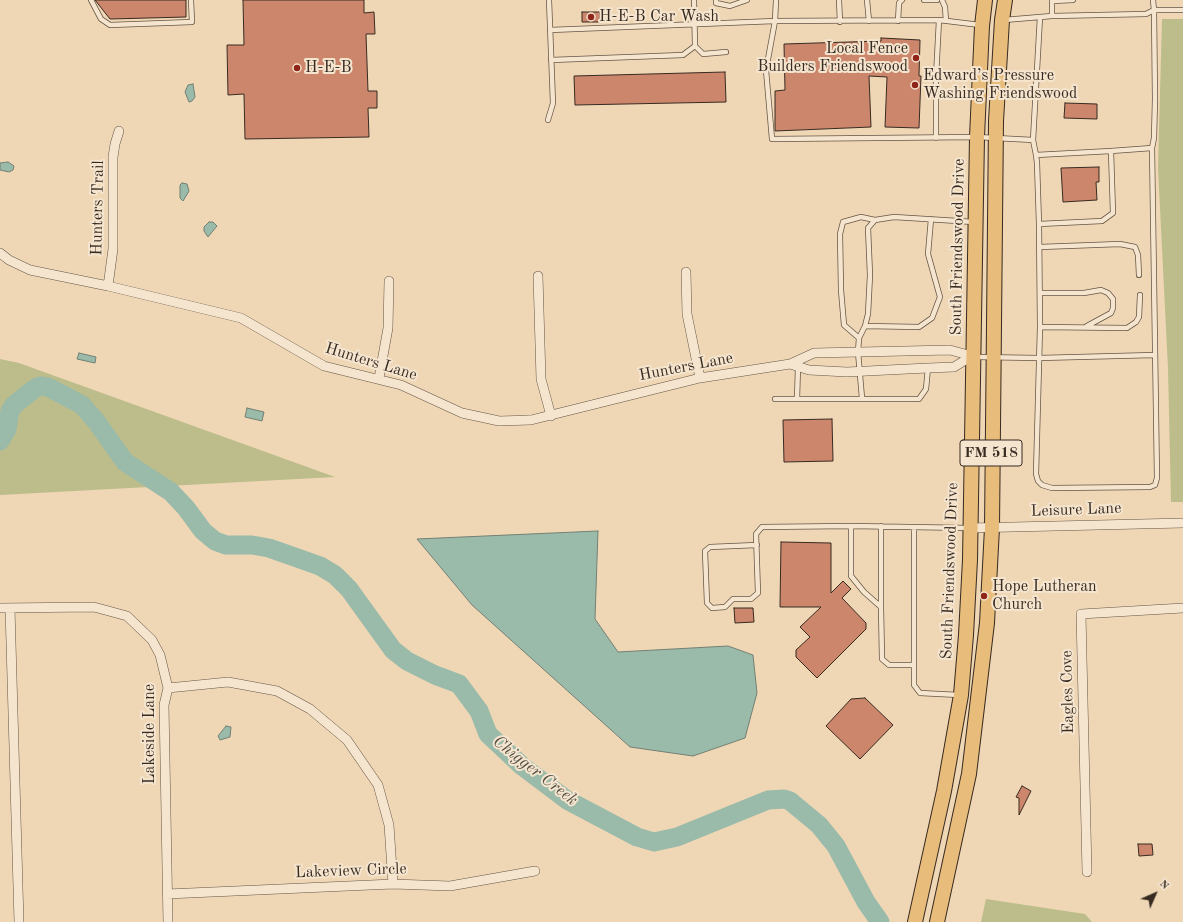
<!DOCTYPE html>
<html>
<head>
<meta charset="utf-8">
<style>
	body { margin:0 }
	#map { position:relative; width:1183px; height:922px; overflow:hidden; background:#efd7b5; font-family:"Old Standard TT",serif }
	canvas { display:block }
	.north { position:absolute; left:1135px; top:874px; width:40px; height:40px; -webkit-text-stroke:3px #f5e5cf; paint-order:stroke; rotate:45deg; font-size:11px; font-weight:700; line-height:16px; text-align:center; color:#372a21 }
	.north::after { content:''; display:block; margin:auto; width:14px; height:18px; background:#372a21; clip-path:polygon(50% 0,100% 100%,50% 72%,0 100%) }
</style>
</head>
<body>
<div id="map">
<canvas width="1183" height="922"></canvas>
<div class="north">N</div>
</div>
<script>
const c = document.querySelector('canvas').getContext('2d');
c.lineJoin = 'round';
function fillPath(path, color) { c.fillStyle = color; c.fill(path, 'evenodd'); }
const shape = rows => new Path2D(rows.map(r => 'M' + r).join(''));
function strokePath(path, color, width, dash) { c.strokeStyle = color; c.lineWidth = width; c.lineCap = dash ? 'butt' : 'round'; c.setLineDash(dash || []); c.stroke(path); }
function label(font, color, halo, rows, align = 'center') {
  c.font = font + ' "Old Standard TT",serif'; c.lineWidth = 4; c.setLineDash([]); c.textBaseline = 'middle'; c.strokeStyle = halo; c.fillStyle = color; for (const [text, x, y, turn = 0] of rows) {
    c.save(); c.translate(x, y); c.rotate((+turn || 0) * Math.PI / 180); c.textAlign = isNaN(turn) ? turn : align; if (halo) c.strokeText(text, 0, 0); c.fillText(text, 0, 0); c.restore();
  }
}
fillPath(shape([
	[1162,19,1183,19,1183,502,1171,502,1168,369,1158,168],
	[0,359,19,363,335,477,0,495],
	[986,899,1085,914,1092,922,981,922]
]), '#bcbd8b');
const water = shape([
	[193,84,195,97,192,101,189,102,185,92,188,85,193,84],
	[8,162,14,166,13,170,9,172,0,170,0,163,8,162],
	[182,183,187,184,189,191,183,201,180,198,180,185,182,183],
	[209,222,213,222,217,226,208,237,204,231,204,227,209,222],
	[79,353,96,357,95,363,77,359,79,353],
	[247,408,264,412,262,421,245,417,247,408],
	[598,531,595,619,618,652,728,646,753,655,757,693,745,738,693,756,630,747,472,605,417,539,598,531],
	[226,726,231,727,230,737,220,740,218,736,226,726]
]);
fillPath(water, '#9abaaa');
strokePath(water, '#728073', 1);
strokePath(shape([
	[0,441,7,429,10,411,14,405,34,389,40,386,48,387,82,405,96,421,125,462,171,492,186,508,203,531,215,541,226,545,252,545,269,548,320,566,335,575,349,589,393,650,407,661,435,675,459,684,479,711,488,734,522,766,567,800,637,837,654,842,677,837,768,800,784,799,790,801,819,825,836,846,866,902,880,922]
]), '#9abaaa', 19);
const building = shape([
	[95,0,186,0,186,17,110,19,95,0],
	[243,0,364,0,364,13,374,12,375,34,366,34,368,91,377,91,377,108,368,108,369,137,245,139,244,94,228,95,227,45,244,45,243,0],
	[582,12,600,12,600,22,582,22,582,12],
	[881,38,920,40,919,76,921,76,919,128,885,127,887,77,869,76,871,127,775,131,775,91,785,90,784,44,881,41,881,38],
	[725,72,726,102,575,105,574,76,725,72],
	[1065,103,1097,104,1097,119,1064,118,1065,103],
	[1099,167,1099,182,1096,182,1097,200,1063,202,1061,168,1099,167],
	[832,419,833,461,784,462,783,420,832,419],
	[781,542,831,543,831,593,843,581,851,589,842,598,866,623,866,629,817,678,796,657,796,650,810,637,800,627,821,607,780,607,781,542],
	[734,608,753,608,754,622,735,623,734,608],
	[865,698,893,725,860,759,826,726,851,699,865,698],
	[1022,786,1031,791,1019,815,1019,798,1016,797,1022,786],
	[1138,844,1152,844,1153,855,1139,856,1138,844]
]);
fillPath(building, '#cc866c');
strokePath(building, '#372a21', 1);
const lane = shape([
	[91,0,101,19,110,25,192,22,191,0],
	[716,0,716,3,730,6,747,0],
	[839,0,840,22],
	[867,0,869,21],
	[924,0,937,0],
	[942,0,945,7,946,21],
	[1052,1,1073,0],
	[1052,16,1052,0],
	[1004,20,1052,16,1146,14,1154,10,1153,0],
	[898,21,899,3,902,0],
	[980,25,939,20,775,21,766,70,772,139,977,137,1033,140,1036,155,1037,163,1039,224,1102,221,1113,213,1111,151,1036,155],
	[550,30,775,21,776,0],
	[695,46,703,54,726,52],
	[551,60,683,55,695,46,694,0],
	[548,120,553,103,549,0],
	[936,138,936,77,939,20],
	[1033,140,1040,17],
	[1111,151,1152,148,1154,138,1155,99,1154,10,1183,10],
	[1039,224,1040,327,1036,474,1038,481,1042,485,1052,488,1150,487,1155,485,1157,478,1152,148],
	[1040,247,1120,244,1135,247,1138,255,1139,275],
	[1040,293,1084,293,1101,290,1108,293,1113,299,1113,308,1111,313,1087,326],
	[865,326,919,327,932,318,940,297,928,254,931,219],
	[1040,327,1127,328,1136,322,1139,317,1140,295],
	[859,338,844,325,841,290,840,234,843,222,861,217,875,220],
	[976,357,1039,358,1155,355],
	[862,398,858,352,859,338,865,326,868,314,870,275,868,228,875,220,894,217,974,222],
	[775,399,919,399,926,389,928,368],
	[797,399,798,367],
	[851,526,851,576,864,592,881,607,882,659,889,665,914,665],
	[881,526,881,607],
	[914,527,914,685,920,693,959,695],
	[757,545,710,547,705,551,707,603,712,608,725,607,733,599,751,599,758,593,756,534,762,527,851,526,968,528]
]);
const street = shape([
	[0,253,9,260,30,270,108,286,241,318,324,366,401,385,462,413,499,421,531,420,700,378,790,364,814,353,950,350,972,356],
	[686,272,687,314,700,378],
	[538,276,541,379,551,416],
	[108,286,113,249,113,157,115,144,119,131],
	[790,364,809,370,847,372,928,368,954,367,972,356],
	[379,378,388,328,389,281],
	[970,528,1183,523],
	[0,608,94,607,127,616,152,640,160,655,168,688,164,705,168,922],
	[10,608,19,922],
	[168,688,228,682,277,691,310,709,347,740,378,785,389,825,393,884],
	[1087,872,1081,614,1183,608],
	[167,894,393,884,450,886,535,871]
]);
const primary = shape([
	[915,922,944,791,961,695,966,635,970,560,977,137,982,26,985,0],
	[937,922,969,774,987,623,992,528,996,121,1002,20,1005,0]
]);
strokePath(lane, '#655546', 6);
strokePath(street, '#655546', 10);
strokePath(primary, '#372a21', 16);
strokePath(lane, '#f5e5cf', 4.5);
strokePath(street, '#f5e5cf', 9);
strokePath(primary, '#e8bc7a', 14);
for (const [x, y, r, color] of [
	[591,17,4,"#8f2418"],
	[916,58,4,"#8f2418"],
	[297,68,4,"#8f2418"],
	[915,85,4,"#8f2418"],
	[984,596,4,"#8f2418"]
]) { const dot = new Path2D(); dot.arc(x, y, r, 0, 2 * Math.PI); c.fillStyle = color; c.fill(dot); strokePath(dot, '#f5e5cf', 1.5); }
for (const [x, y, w] of [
	[991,453,62]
]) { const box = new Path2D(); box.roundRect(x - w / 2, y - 13, w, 26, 3); c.fillStyle = '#f5e5cf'; c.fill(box); strokePath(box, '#372a21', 1); }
label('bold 15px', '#372a21', null, [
	["FM 518",991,453]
]);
label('16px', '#372a21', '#f5e5cf', [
	["H-E-B Car Wash",599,17],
	["Local Fence",908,49,"right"],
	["Builders Friendswood",908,67,"right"],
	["H-E-B",305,68],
	["Edward’s Pressure",923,76],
	["Washing Friendswood",923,94],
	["Hope Lutheran",992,587],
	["Church",992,605]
], 'left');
label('16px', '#372a21', '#f5e5cf', [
	["Hunters Trail",98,208,-89],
	["South Friendswood Drive",958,247,-89],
	["Hunters Lane",371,362,17],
	["Hunters Lane",686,367,-11],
	["Leisure Lane",1076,510,-2],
	["South Friendswood Drive",950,571,-88],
	["Eagles Cove",1068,692,-91],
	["Lakeside Lane",150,734,-90],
	["Lakeview Circle",351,871,-2]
]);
label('italic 17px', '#504e43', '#f5e5cf', [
	["Chigger Creek",535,771,38]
]);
</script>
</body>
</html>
